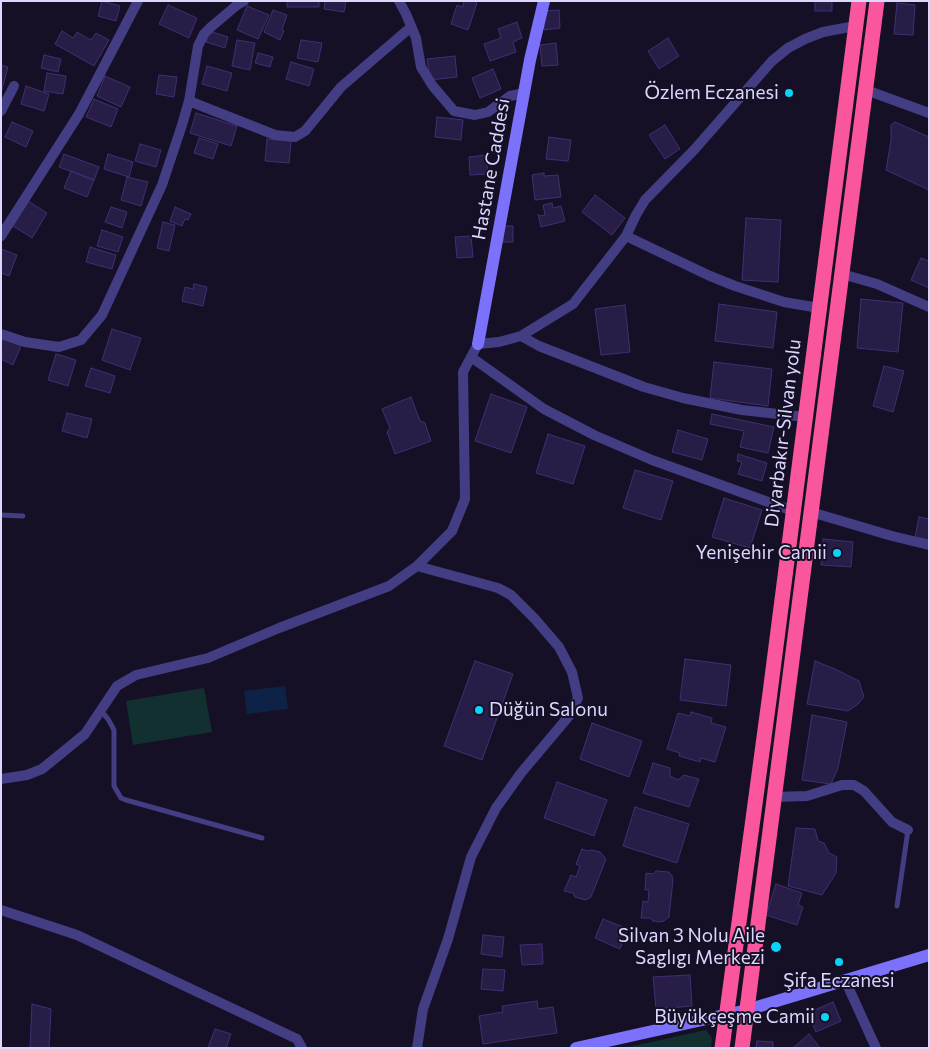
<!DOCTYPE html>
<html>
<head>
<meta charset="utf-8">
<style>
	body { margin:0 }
	#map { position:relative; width:930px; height:1049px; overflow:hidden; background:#151026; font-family:Commissioner,sans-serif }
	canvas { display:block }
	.frame { position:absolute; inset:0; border:2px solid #ddd7fe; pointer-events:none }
</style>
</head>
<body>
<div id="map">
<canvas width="930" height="1049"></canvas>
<div class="frame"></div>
</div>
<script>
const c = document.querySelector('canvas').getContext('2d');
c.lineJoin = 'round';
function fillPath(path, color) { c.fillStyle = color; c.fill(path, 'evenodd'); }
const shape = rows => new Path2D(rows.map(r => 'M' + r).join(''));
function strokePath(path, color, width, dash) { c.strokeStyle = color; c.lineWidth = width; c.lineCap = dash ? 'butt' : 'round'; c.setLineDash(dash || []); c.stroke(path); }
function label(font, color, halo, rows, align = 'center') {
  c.font = font + ' Commissioner,sans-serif'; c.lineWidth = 4; c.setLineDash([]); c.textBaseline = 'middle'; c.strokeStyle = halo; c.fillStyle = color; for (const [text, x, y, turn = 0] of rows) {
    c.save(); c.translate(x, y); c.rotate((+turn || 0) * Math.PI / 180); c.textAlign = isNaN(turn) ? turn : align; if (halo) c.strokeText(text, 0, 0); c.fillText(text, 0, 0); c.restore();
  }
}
fillPath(shape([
	[204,688,212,732,133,745,126,701],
	[706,1030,712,1038,711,1048,624,1048]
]), '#133030');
fillPath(shape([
	[285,686,288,709,247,714,244,691]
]), '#0e2147');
const building = shape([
	[102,1,120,6,116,21,98,16,102,1],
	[287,1,319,1,319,7,287,7,287,1],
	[325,1,346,1,344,12,324,9,325,1],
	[464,1,474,1,477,3,468,30,451,24,457,5,463,7,464,1],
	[815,1,832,1,832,11,815,11,815,1],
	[897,3,915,5,913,35,894,34,897,3],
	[168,5,197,18,189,38,159,24,168,5],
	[247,6,269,15,258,39,237,30,247,6],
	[273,10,287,15,282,30,284,31,280,40,264,32,273,10],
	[559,10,560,28,544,30,543,11,559,10],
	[517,22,522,38,513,42,516,52,490,61,484,44,501,38,498,29,517,22],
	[62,31,73,38,77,32,91,40,96,33,109,40,94,66,55,44,62,31],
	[209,31,228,37,225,48,206,42,209,31],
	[668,38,679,56,659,69,648,51,668,38],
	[237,40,255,43,250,70,232,66,237,40],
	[301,40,322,43,318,62,297,58,301,40],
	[556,43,558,65,542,66,540,45,556,43],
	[258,53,273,57,270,67,255,63,258,53],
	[44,55,61,59,58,72,41,68,44,55],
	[455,56,457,77,430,80,427,59,455,56],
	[291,62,314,69,309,86,286,79,291,62],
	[1,65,8,67,1,93,1,65],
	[207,66,232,73,227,91,202,84,207,66],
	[493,69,501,89,480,98,472,78,493,69],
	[47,73,66,76,63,94,44,91,47,73],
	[159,75,177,77,174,97,156,94,159,75],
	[105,76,130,87,121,107,97,96,105,76],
	[26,86,49,94,44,111,21,104,26,86],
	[94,99,118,109,111,127,86,117,94,99],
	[196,113,237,126,231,146,190,133,196,113],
	[437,117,463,120,461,140,435,137,437,117],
	[12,122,33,131,26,147,5,137,12,122],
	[895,122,929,137,929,190,886,170,891,140,891,125,895,122],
	[665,125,680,149,665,159,649,135,665,125],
	[549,137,571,140,568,161,546,159,549,137],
	[199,138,218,144,213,159,194,153,199,138],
	[267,139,291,141,289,163,265,161,267,139],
	[140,144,161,150,156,167,135,161,140,144],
	[64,154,99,167,94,180,59,167,64,154],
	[108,154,133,162,129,177,104,169,108,154],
	[486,155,488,174,470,175,469,157,486,155],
	[71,171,94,180,87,197,64,188,71,171],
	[544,173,544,176,558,175,561,197,535,200,532,175,544,173],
	[127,177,148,182,141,206,121,200,127,177],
	[595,195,625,218,612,235,582,212,595,195],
	[28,201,47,213,32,238,13,226,28,201],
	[552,203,553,208,561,206,565,221,541,227,538,214,539,216,545,215,543,205,552,203],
	[111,207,127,212,122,228,105,222,111,207],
	[175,207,191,214,188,220,185,219,182,226,170,221,175,207],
	[746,218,781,220,778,282,742,280,746,218],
	[163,222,175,225,169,251,157,248,163,222],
	[504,226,513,226,513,242,503,242,504,226],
	[102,230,123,237,118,252,97,246,102,230],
	[471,236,473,257,457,258,455,237,471,236],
	[90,247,116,255,112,269,86,262,90,247],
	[1,249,17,255,9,276,1,273,1,249],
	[921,258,929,261,929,288,911,280,921,258],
	[194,284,207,287,203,306,182,301,185,287,193,289,194,284],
	[861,299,903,303,898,352,857,348,861,299],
	[719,304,777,312,773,348,715,341,719,304],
	[625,305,630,352,601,355,595,309,625,305],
	[112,329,141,338,130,370,102,360,112,329],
	[3,338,21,346,13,365,1,359,1,342,3,338],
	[56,354,76,360,68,386,48,380,56,354],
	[714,362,772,369,768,406,710,398,714,362],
	[884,366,904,371,893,412,873,406,884,366],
	[91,368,115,376,110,393,85,386,91,368],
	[491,394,527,407,511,453,475,441,491,394],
	[411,397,420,421,425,423,431,441,395,454,387,432,390,428,382,409,411,397],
	[67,413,92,419,87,438,62,431,67,413],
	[712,414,774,427,768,453,740,447,744,431,710,424,712,414],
	[678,430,708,439,702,460,672,452,678,430],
	[548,434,585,446,573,484,536,473,548,434],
	[738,454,767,463,762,481,738,474,742,462,737,461,738,454],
	[635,470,673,481,661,520,623,508,635,470],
	[724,498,762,510,750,548,712,537,724,498],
	[919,517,929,519,929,540,915,537,919,517],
	[823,539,853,542,851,567,821,565,823,539],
	[685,659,731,665,726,706,680,700,685,659],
	[475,661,513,674,482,760,444,746,475,661],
	[815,661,835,669,859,681,864,697,858,704,848,711,807,704,815,661],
	[691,712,712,718,711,723,726,727,715,762,701,758,700,762,679,756,680,753,667,749,678,713,690,716,691,712],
	[812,715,847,722,838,768,831,784,802,780,812,715],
	[592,723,642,741,629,777,580,759,592,723],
	[653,763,670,768,670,776,678,780,684,775,699,779,689,807,643,793,653,763],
	[557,782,607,800,594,836,544,818,557,782],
	[635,807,689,824,677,863,623,846,635,807],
	[796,828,815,829,818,841,824,843,829,853,837,857,836,873,822,895,788,886,796,828],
	[582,849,588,851,592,850,600,852,606,859,591,897,586,900,575,897,573,893,564,891,571,875,576,877,580,866,576,864,582,849],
	[656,871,669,872,672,876,673,880,669,917,664,921,659,922,653,921,650,918,641,918,643,901,648,902,649,890,645,890,646,873,653,874,656,871],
	[776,884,802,893,798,905,803,907,797,925,766,915,776,884],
	[603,919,628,929,620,949,595,938,603,919],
	[483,935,504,937,502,957,481,954,483,935],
	[542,944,543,964,522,965,520,945,542,944],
	[483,969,505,970,503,991,481,989,483,969],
	[690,975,692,1006,656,1009,653,977,690,975],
	[537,1001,538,1009,553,1007,557,1033,483,1044,479,1016,503,1012,502,1006,537,1001],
	[833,1002,841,1021,816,1032,808,1013,833,1002],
	[32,1004,51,1009,49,1048,30,1048,32,1004],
	[215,1029,231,1034,226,1048,208,1048,215,1029],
	[809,1034,820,1048,793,1048,809,1034],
	[757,1041,773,1042,773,1048,756,1048,757,1041]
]);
fillPath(building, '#271d47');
strokePath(building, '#403072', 1);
strokePath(shape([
	[1,515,23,516],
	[101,711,108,719,114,730,114,786,121,798,126,800,262,838],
	[897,906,908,830]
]), '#433d84', 5);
strokePath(shape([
	[399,1,406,14,416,38,421,67,432,85,454,111,475,115,488,112,510,96,524,93],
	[866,90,929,113],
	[189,101,275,135,295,137,305,131,341,87,411,27],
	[1,111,14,86],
	[1,236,79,114,138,1],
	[626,236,710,276,735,286,784,302,819,308],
	[842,274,877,284,929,307],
	[1,334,25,342,59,347,81,340,102,315,162,185,182,125,189,101,198,46,204,34,211,27,237,5,244,1],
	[521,336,539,346,644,387,683,398,742,410,805,417],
	[471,357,544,409,594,435,652,460,793,511],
	[811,512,892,536,929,545],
	[417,566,498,588,511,595,535,619,559,647,572,672,578,698,569,716,521,773,496,808,471,857,448,939,423,1009,417,1048],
	[1,779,27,775,42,769,85,734,117,686,136,675,208,658,279,628,389,586,417,566,452,531,465,499,463,372,478,344,499,342,521,336,573,304,626,236,636,215,645,200,694,150,772,61,788,48,805,39,823,32,855,26],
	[775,797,807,796,842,785,854,785,864,791,892,822,908,830],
	[1,910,77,935,297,1039,302,1048],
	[845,980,876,1048]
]), '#433d84', 10);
strokePath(shape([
	[478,344,530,60,544,1],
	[576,1048,747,1010,929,955]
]), '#7b71fa', 12);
strokePath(shape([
	[722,1048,770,693,859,1],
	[742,1048,877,1]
]), '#f9569d', 15);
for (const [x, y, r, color] of [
	[789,93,5,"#09d4f7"],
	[837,553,5,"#09d4f7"],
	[479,710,5,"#09d4f7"],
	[776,947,6,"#09d4f7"],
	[839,962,5,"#09d4f7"],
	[825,1017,5,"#09d4f7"]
]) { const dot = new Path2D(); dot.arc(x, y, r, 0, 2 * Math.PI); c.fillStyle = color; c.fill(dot); strokePath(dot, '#151026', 2); }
label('19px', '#ddd7fe', '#151026', [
	["Özlem Eczanesi",779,93],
	["Yenişehir Camii",827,553],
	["Düğün Salonu",489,710,"left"],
	["Silvan 3 Nolu Aile",765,936],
	["Saglıgı Merkezi",765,958],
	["Şifa Eczanesi",839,981,"center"],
	["Büyükçeşme Camii",815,1017]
], 'right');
label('19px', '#ddd7fe', '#151026', [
	["Hastane Caddesi",491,169,-80],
	["Diyarbakır-Silvan yolu",783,433,-83]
]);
</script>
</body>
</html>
